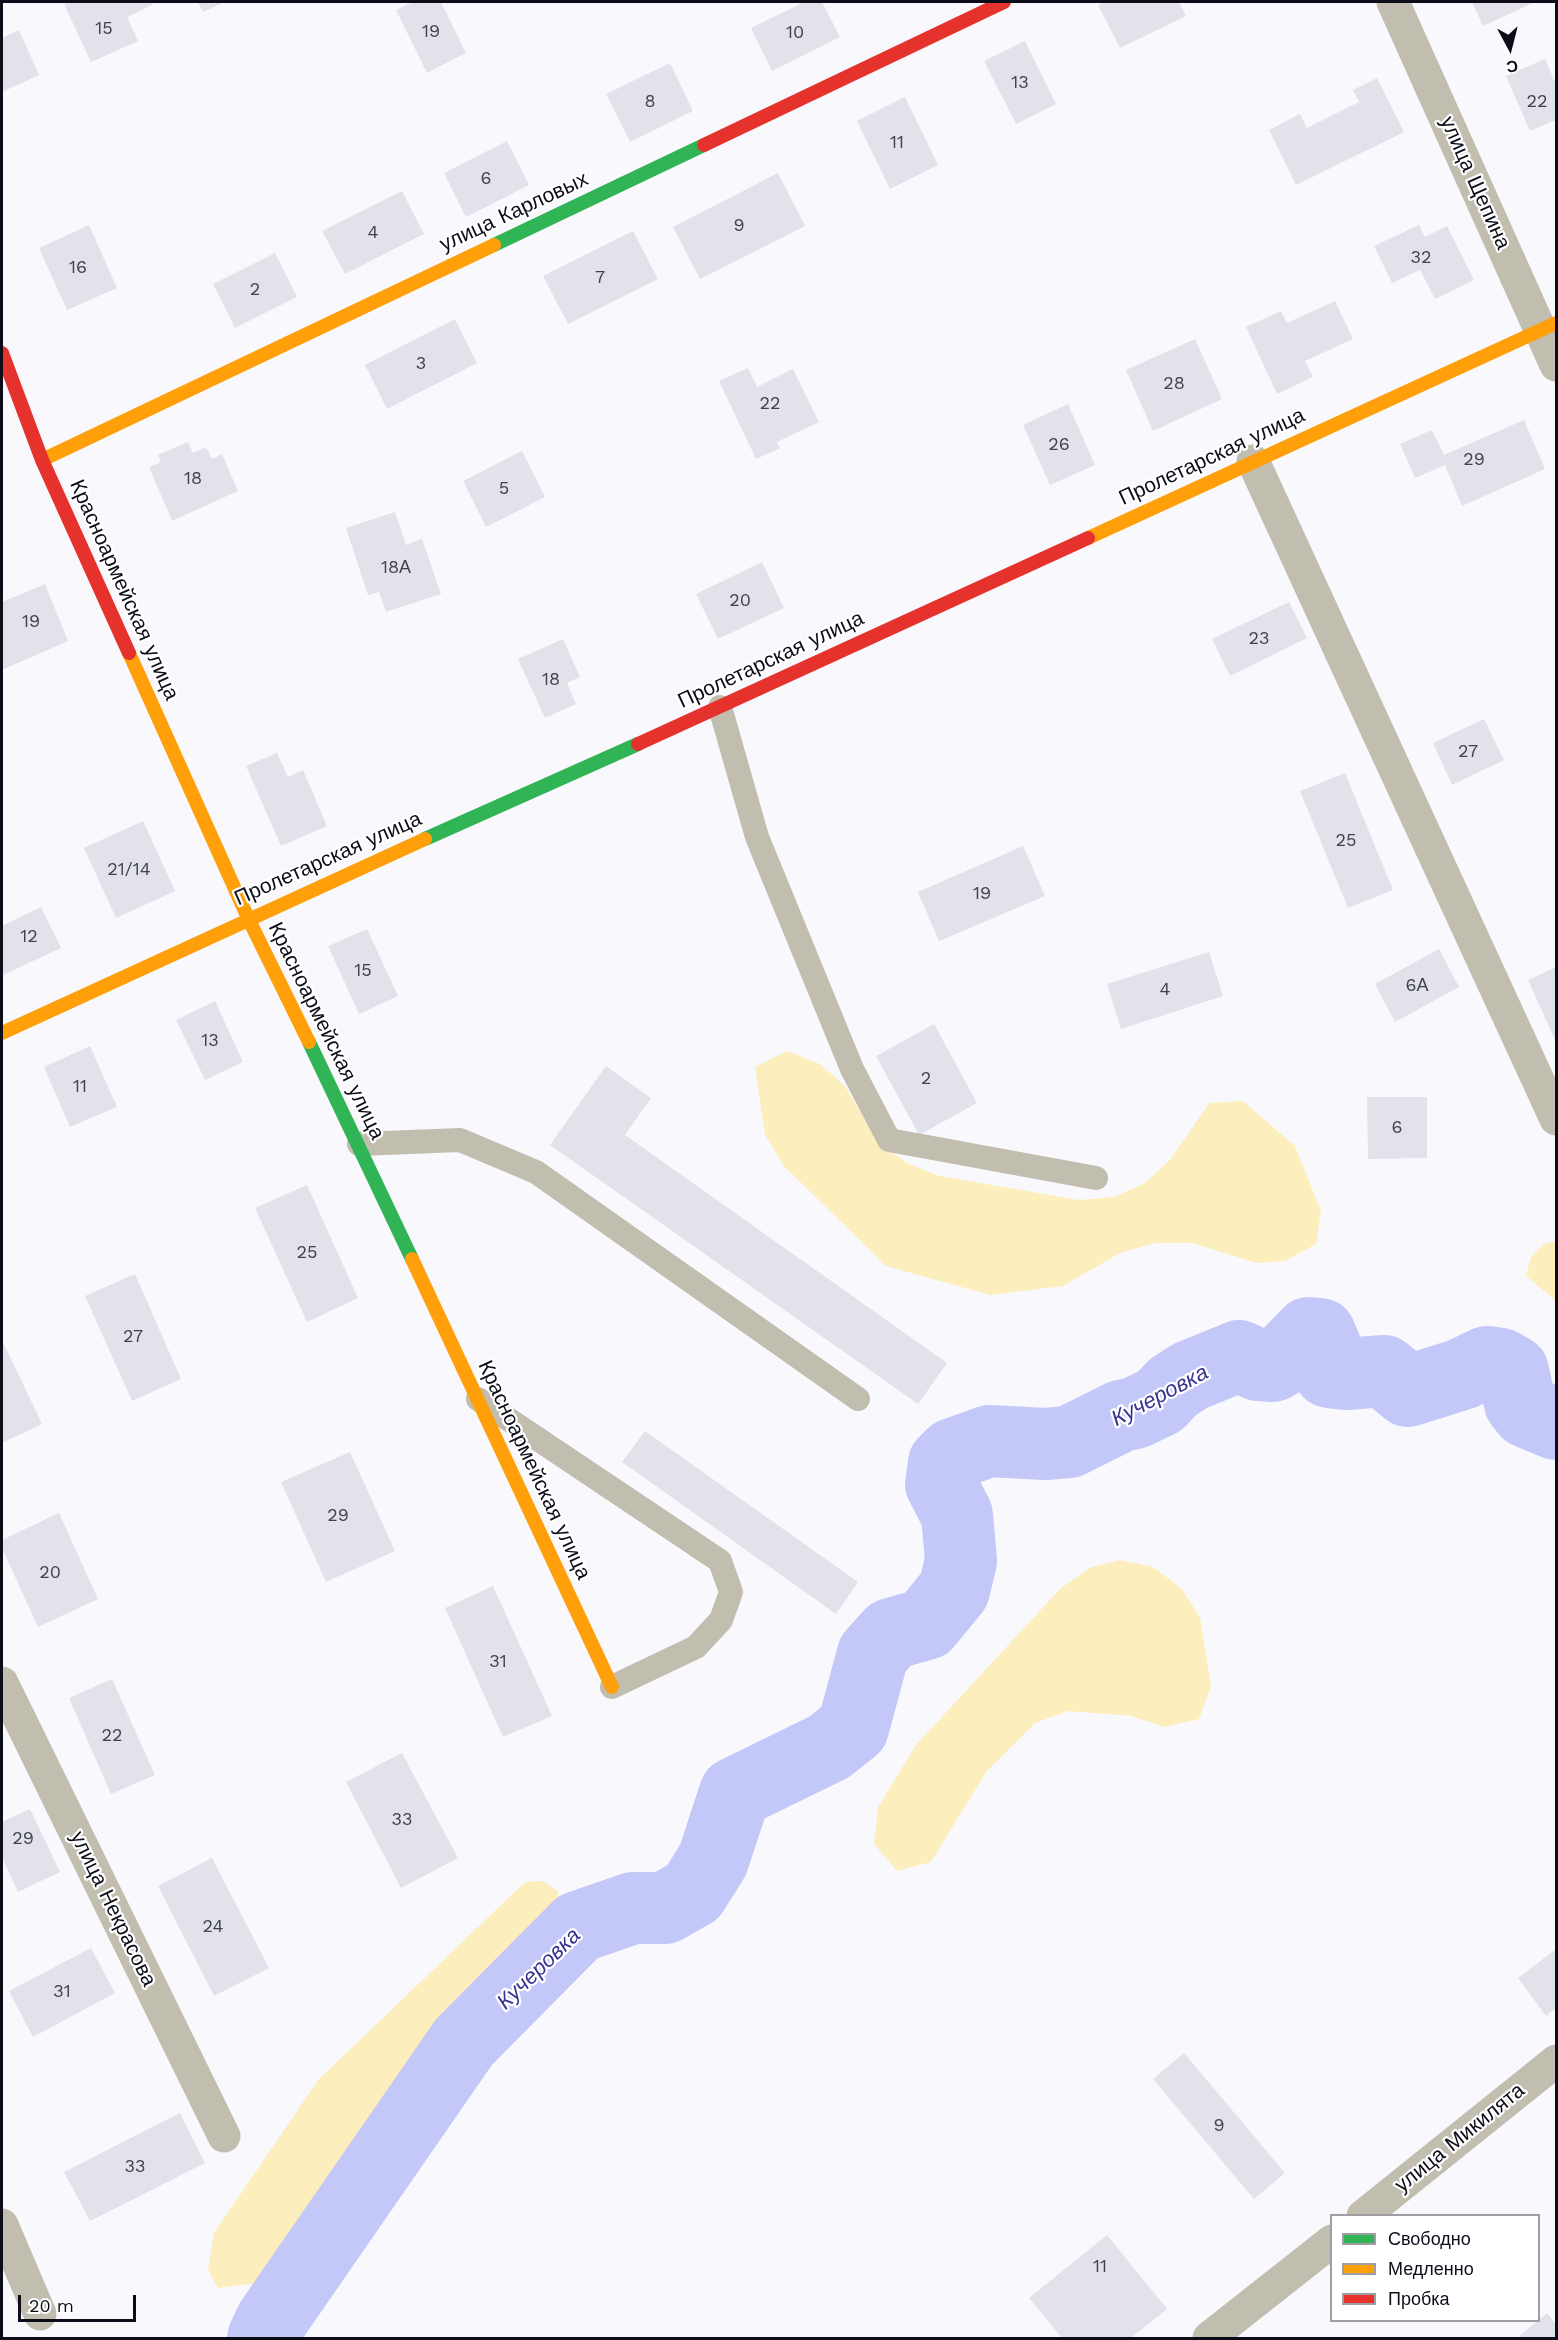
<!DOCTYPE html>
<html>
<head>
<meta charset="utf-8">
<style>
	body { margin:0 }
	#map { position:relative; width:1558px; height:2340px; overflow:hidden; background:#f9f9fd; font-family:"Work Sans",sans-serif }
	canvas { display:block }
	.frame { position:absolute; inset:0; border:3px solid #0c0d18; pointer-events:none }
	.legend { position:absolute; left:1330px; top:2214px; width:210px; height:108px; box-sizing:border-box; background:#fff; border:2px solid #9e9ea3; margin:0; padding:8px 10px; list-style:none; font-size:18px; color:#0c0d18 }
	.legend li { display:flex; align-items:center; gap:12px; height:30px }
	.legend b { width:30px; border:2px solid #9e9ea3 }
	.north { position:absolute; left:1480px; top:18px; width:60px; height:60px; -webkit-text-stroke:4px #fff; paint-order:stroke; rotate:173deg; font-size:16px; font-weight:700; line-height:24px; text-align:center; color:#0c0d18 }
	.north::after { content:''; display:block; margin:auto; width:21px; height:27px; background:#0c0d18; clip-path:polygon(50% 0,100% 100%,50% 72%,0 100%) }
	.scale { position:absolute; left:18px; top:2295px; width:118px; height:27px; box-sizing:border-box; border:3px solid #0c0d18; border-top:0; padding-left:8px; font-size:18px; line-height:21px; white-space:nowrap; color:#0c0d18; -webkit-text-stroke:4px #fff; paint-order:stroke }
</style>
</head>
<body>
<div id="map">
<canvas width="1558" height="2340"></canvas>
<div class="frame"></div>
<ul class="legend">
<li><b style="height:8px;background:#30b455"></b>Свободно</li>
<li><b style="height:8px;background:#ff9f0a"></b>Медленно</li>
<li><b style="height:8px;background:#e5322d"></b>Пробка</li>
</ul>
<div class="north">С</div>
<div class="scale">20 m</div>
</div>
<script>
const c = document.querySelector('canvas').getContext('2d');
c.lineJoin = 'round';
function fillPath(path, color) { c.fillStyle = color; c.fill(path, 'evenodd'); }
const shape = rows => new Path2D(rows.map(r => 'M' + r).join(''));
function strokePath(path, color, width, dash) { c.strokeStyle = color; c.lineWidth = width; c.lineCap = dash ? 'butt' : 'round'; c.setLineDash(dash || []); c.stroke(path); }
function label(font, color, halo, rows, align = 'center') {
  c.font = font + ' "Work Sans",sans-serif'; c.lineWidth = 4.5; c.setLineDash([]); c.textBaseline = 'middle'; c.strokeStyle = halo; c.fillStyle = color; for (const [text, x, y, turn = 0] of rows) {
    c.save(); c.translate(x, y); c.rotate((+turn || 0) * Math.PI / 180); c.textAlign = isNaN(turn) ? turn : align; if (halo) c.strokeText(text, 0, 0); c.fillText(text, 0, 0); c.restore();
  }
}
fillPath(shape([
	[787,1051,820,1064,845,1086,879,1143,907,1163,939,1176,1079,1200,1114,1197,1145,1183,1170,1160,1209,1103,1243,1101,1295,1146,1321,1211,1316,1244,1285,1261,1257,1263,1192,1243,1156,1243,1122,1252,1063,1286,990,1295,886,1266,784,1166,765,1135,755,1067],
	[1556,1241,1556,1301,1526,1276,1531,1257,1544,1244],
	[1120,1560,1153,1567,1181,1588,1200,1617,1211,1686,1199,1719,1164,1727,1131,1716,1068,1711,1035,1723,986,1772,931,1862,897,1871,874,1844,878,1807,916,1745,1060,1589,1089,1568],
	[543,1881,558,1891,560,1910,537,1943,503,1956,428,2034,273,2266,257,2283,218,2288,208,2270,214,2233,318,2080,525,1882]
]), '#fceebd');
strokePath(shape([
	[263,2338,271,2321,464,2042,578,1927,633,1908,665,1908,693,1892,713,1860,735,1793,829,1747,853,1728,873,1654,891,1634,926,1624,954,1590,961,1561,957,1515,941,1484,944,1463,953,1454,989,1441,1045,1444,1069,1442,1121,1416,1135,1413,1160,1401,1173,1387,1190,1376,1239,1356,1258,1365,1273,1366,1283,1360,1309,1333,1320,1334,1326,1348,1329,1372,1345,1374,1384,1371,1408,1391,1462,1374,1487,1362,1501,1364,1513,1371,1520,1403,1527,1412,1556,1424]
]), '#c3c8f8', 72);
fillPath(shape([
	[70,2,151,2,152,5,127,17,138,41,91,62,64,4],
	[198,2,225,2,203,12],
	[413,2,441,2,466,53,427,73,396,10],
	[804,2,822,2,840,37,772,71,751,28],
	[1105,2,1179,2,1186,16,1120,48,1098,5],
	[1472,2,1535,2,1483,26],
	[19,30,39,75,2,92,2,38],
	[1025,41,1056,104,1016,124,984,61],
	[1545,59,1556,85,1556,120,1530,131,1506,76],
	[670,63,693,111,630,142,606,94],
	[1377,78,1404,132,1296,185,1269,130,1300,114,1307,128,1359,102,1353,90],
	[905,97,938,165,890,189,857,121],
	[507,141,529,185,466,217,444,173],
	[778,173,805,226,700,279,673,227],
	[402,191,424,234,345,274,322,231],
	[89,225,117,288,67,310,39,248],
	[1419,225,1425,237,1447,226,1474,280,1435,299,1420,270,1392,283,1374,246],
	[633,231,658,279,568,324,543,276],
	[275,253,297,297,235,328,213,284],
	[1335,301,1353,339,1305,361,1313,377,1277,394,1246,327,1281,311,1287,323],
	[455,319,477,363,387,409,365,365],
	[1195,339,1222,399,1153,431,1126,370],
	[748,368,757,387,793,369,819,422,777,442,780,448,756,459,719,381],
	[1068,404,1095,465,1050,485,1023,425],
	[1524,420,1545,469,1462,506,1445,465,1415,478,1400,444,1432,430,1444,455],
	[188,442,193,453,206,447,212,459,222,454,238,491,172,521,149,467,161,462,158,455],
	[522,451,545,497,486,527,463,481],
	[395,512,406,545,422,539,441,594,386,612,379,592,368,595,346,528],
	[762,562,784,608,718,639,696,594],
	[45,584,68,641,2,670,2,602],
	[1289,602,1307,638,1230,676,1212,639],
	[563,639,580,677,567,683,576,704,545,718,518,659],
	[1484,719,1504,760,1452,785,1433,743],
	[277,753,288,777,303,770,327,826,281,846,246,766],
	[1345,773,1393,890,1348,908,1300,791],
	[143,821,175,891,116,918,84,848],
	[1023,846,1045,896,939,941,918,892],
	[41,907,61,948,3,975,2,926],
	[367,929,398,996,359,1014,328,946],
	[1439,949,1459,987,1395,1022,1375,984],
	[1209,952,1223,996,1121,1029,1107,984],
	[1556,967,1556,1042,1528,980],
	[215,1001,243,1062,205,1080,176,1020],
	[934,1024,977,1103,919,1135,876,1056],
	[90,1046,117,1107,70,1127,44,1067],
	[606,1066,651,1098,625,1135,947,1363,918,1404,550,1145],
	[1367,1097,1427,1097,1427,1158,1368,1159],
	[307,1185,358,1298,307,1322,255,1208],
	[135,1274,181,1379,132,1401,85,1296],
	[2,1340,42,1424,2,1443],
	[645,1431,858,1582,836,1614,622,1462],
	[350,1452,395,1551,326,1582,281,1482],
	[59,1513,98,1599,38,1627,2,1548,2,1540],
	[493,1586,552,1716,503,1737,445,1608],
	[112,1679,155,1775,111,1794,69,1698],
	[402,1753,458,1858,401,1888,346,1782],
	[30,1809,60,1872,18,1892,2,1857,2,1822],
	[212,1858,269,1968,214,1996,158,1886],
	[91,1948,115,1993,33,2037,9,1991],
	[1556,1949,1556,2008,1546,2016,1518,1978],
	[1184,2053,1285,2173,1254,2199,1153,2079],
	[180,2113,205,2163,90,2221,64,2172],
	[1107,2235,1167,2309,1131,2338,1062,2338,1029,2298],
	[1547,2313,1556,2324,1556,2338,1517,2338]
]), '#e1e2ea');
strokePath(shape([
	[720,707,757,837,852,1069,889,1140,1096,1178],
	[359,1144,460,1140,536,1172,858,1399],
	[478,1399,720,1561,731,1592,721,1620,696,1647,612,1687]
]), '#c1bdaf', 24);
strokePath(shape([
	[1393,2,1556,365],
	[1253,461,1556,1119],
	[2,1683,224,2136],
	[1363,2216,1556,2061],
	[2,2225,40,2314],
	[1209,2338,1332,2241]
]), '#c1bdaf', 33);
strokePath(shape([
	[494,245,704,145],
	[425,839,638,744],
	[309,1042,412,1259]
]), '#30b455', 14);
strokePath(shape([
	[42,460,494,245],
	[1088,538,1556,323],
	[129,653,248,918,309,1042],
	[2,1033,425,839],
	[412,1259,612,1687]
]), '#ff9f0a', 14);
strokePath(shape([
	[704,145,1004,2],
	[2,353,42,460,129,653],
	[638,744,1088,538]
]), '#e5322d', 14);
label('18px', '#41424c', null, [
	["15",104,29],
	["19",431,32],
	["10",795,33],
	["13",1020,83],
	["8",650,102],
	["22",1537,102],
	["11",897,143],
	["6",486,179],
	["9",739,226],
	["4",373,233],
	["32",1421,258],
	["16",78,268],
	["7",600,278],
	["2",255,290],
	["3",421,364],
	["28",1174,384],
	["22",770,404],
	["26",1059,445],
	["29",1474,460],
	["18",193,479],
	["5",504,489],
	["18А",396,568],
	["20",740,601],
	["19",31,622],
	["23",1259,639],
	["18",551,680],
	["27",1468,752],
	["25",1346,841],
	["21/14",129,870],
	["19",982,894],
	["12",29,937],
	["15",363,971],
	["6А",1417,986],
	["4",1165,990],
	["13",210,1041],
	["2",926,1079],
	["11",80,1087],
	["6",1397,1128],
	["25",307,1253],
	["27",133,1337],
	["29",338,1516],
	["20",50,1573],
	["31",498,1662],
	["22",112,1736],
	["33",402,1820],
	["29",23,1839],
	["24",213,1927],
	["31",62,1992],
	["9",1219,2126],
	["33",135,2167],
	["11",1100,2267]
]);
label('21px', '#0c0d18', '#fff', [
	["улица Щепина",1475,183,66],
	["улица Карловых",514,212,-25],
	["Пролетарская улица",1212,457,-25],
	["Красноармейская улица",124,590,66],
	["Пролетарская улица",771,660,-25],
	["Пролетарская улица",328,859,-24],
	["Красноармейская улица",326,1031,64],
	["Красноармейская улица",534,1470,65],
	["улица Некрасова",113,1909,64],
	["улица Микилята",1460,2138,-39]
]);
label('italic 22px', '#383290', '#fff', [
	["Кучеровка",1160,1396,-28],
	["Кучеровка",539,1969,-44]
]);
</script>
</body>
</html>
